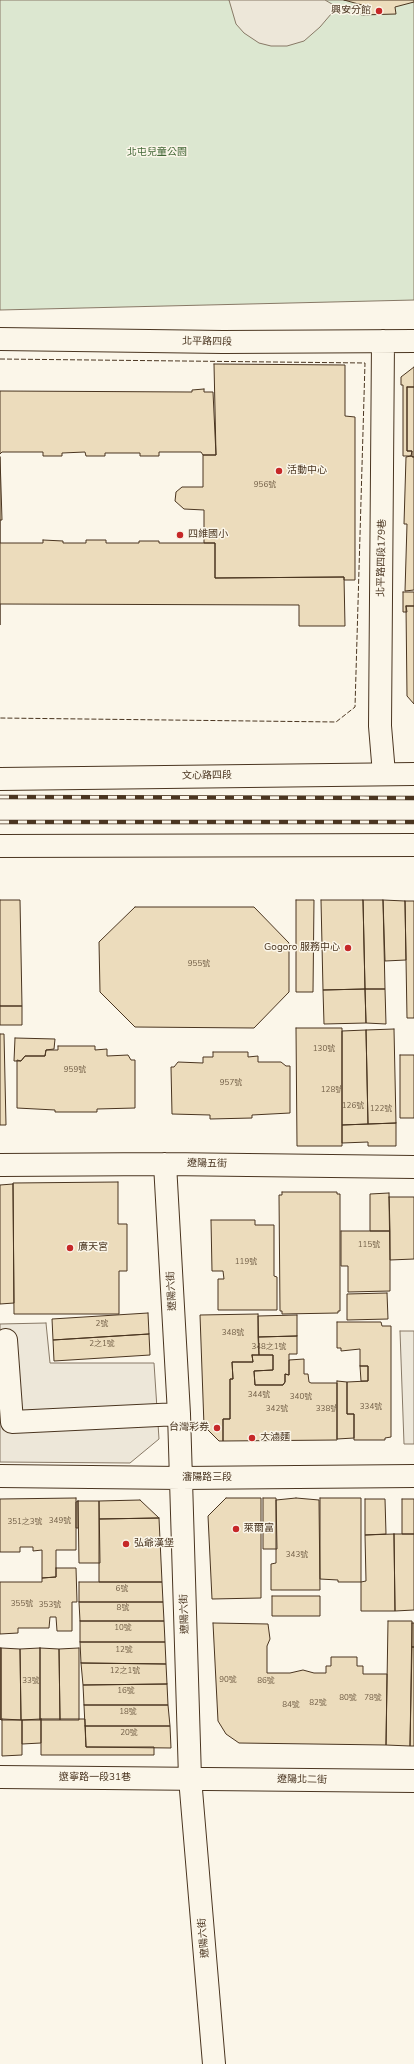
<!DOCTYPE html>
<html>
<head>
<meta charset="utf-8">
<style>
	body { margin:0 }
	canvas { display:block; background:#fbf6e9 }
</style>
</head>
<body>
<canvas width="414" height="2064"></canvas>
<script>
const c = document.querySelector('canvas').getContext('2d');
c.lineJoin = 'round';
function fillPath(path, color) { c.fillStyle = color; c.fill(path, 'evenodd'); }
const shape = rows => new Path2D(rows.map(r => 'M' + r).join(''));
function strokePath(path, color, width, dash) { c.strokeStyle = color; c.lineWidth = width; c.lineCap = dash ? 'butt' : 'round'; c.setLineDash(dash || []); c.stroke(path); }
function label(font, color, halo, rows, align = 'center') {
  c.font = font + ' "Nunito Sans","Noto Sans TC",sans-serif'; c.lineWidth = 3; c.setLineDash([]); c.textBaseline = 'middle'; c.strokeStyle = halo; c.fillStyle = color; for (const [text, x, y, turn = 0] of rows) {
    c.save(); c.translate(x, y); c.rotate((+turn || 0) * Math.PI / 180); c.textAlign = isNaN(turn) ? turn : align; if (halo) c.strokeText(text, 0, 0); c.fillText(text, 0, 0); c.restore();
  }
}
const green = shape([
	[0,0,414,0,414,300,0,310,0,0]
]);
fillPath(green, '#dce7d0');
strokePath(green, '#887966', 1);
const parking = shape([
	[229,0,325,0,337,7,320,27,304,41,287,46,271,46,259,43,244,33,236,24,229,0],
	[46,1323,50,1363,154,1363,159,1439,130,1463,0,1462,0,1324,46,1323],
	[400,1331,414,1331,414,1444,404,1444,400,1331]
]);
fillPath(parking, '#ede7d9');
strokePath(parking, '#887966', 1);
const building = shape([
	[344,0,414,0,414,2,395,7,396,14,361,15,362,5,344,0],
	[214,364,345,365,345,416,355,417,355,580,344,580,344,577,215,578,215,543,204,543,204,510,184,509,175,501,176,492,182,487,203,487,203,455,216,455,214,364],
	[414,367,414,387,407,387,407,451,412,451,411,456,403,456,403,385,401,385,401,377,414,367],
	[407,387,414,387,414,457,412,457,412,451,407,451,407,387],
	[204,389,204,392,213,392,216,455,203,455,201,452,159,452,159,456,140,456,140,453,105,453,105,456,86,456,85,452,62,453,62,456,43,456,43,452,2,452,0,454,0,391,192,392,192,390,204,389],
	[411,456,414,457,414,590,405,591,407,524,404,524,406,457,411,456],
	[0,457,2,520,0,520,0,541,0,457],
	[43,540,63,541,63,543,86,543,86,540,106,540,106,543,139,543,139,541,159,541,159,543,215,543,215,578,344,577,345,626,299,626,299,605,0,604,0,625,0,541,0,543,43,543,43,540],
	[403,592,414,592,414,606,406,606,407,612,403,612,403,592],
	[406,606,414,606,414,704,407,696,406,606],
	[0,900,20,900,22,1006,0,1006,0,900],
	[296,900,314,900,313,992,296,992,296,900],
	[321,900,363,900,365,989,323,990,321,900],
	[363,900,383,900,385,989,365,989,363,900],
	[383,900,405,901,406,960,385,961,383,900],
	[405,901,414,901,414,1018,407,1018,405,901],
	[135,907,254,907,289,943,289,992,254,1028,135,1027,100,992,99,942,135,907],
	[365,989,385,989,386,1024,366,1023,365,989],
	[365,989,366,1023,324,1024,323,990,365,989],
	[0,1006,22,1006,22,1025,0,1025,0,1006],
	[296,1028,342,1028,342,1146,297,1146,296,1028],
	[394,1029,396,1123,368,1124,366,1030,394,1029],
	[366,1030,368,1124,342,1125,342,1031,366,1030],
	[0,1034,4,1034,6,1125,0,1125,0,1034],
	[15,1038,55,1039,54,1049,46,1050,45,1056,25,1056,21,1061,14,1061,15,1038],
	[58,1046,95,1046,95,1050,107,1049,107,1056,128,1055,131,1060,135,1060,135,1108,97,1109,97,1112,55,1112,55,1110,17,1108,17,1060,21,1061,25,1056,45,1056,46,1050,58,1050,58,1046],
	[213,1052,248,1052,248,1057,258,1056,258,1062,281,1062,286,1066,290,1066,290,1113,252,1115,252,1118,210,1119,210,1115,172,1114,171,1067,174,1067,178,1062,203,1063,203,1057,213,1057,213,1052],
	[400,1055,414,1055,414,1118,400,1118,400,1055],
	[396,1123,396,1146,368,1146,368,1142,342,1143,342,1125,396,1123],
	[118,1182,118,1224,127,1224,127,1271,119,1271,119,1314,14,1314,13,1183,118,1182],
	[13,1184,14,1303,0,1304,0,1185,13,1184],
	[282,1192,337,1192,337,1194,340,1194,340,1311,338,1311,338,1313,282,1314,282,1311,280,1311,279,1195,282,1195,282,1192],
	[389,1193,390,1231,370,1231,370,1194,389,1193],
	[389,1197,414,1197,414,1259,390,1260,389,1197],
	[211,1220,255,1220,255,1225,274,1225,274,1276,277,1277,277,1310,218,1310,218,1279,224,1279,223,1271,212,1271,211,1220],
	[341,1231,390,1231,390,1291,348,1292,348,1266,341,1266,341,1231],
	[387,1293,388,1319,347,1320,347,1294,387,1293],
	[148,1313,149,1334,53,1340,52,1319,148,1313],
	[258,1314,259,1355,252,1355,253,1362,232,1362,233,1379,230,1379,230,1419,223,1419,223,1441,219,1441,204,1426,200,1315,258,1314],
	[297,1315,297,1336,258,1337,258,1316,297,1315],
	[337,1322,381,1322,382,1326,391,1326,391,1437,385,1438,385,1440,354,1440,354,1414,347,1414,347,1382,368,1381,368,1366,360,1366,360,1349,341,1351,341,1348,337,1348,337,1322],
	[149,1334,150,1355,54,1361,53,1340,149,1334],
	[297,1336,297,1354,289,1354,289,1375,285,1374,285,1382,283,1385,255,1385,254,1371,273,1370,273,1355,259,1355,258,1337,297,1336],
	[252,1355,273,1355,273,1370,254,1371,255,1385,283,1385,285,1382,285,1374,289,1375,289,1360,304,1359,304,1374,308,1374,309,1382,311,1383,337,1383,337,1440,223,1441,223,1419,230,1419,230,1379,233,1379,232,1362,253,1362,252,1355],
	[360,1366,368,1366,368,1381,361,1381,360,1366],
	[337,1381,347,1382,347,1414,354,1414,354,1438,337,1439,337,1381],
	[76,1498,76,1550,56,1550,56,1577,42,1578,42,1550,33,1551,33,1547,20,1547,20,1552,0,1552,0,1499,76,1498],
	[226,1498,261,1498,261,1598,212,1599,208,1516,226,1498],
	[263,1498,276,1498,277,1549,263,1549,263,1498],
	[296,1498,319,1500,320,1590,271,1590,271,1564,276,1563,276,1500,296,1498],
	[320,1498,361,1498,361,1582,338,1582,338,1580,320,1579,320,1498],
	[365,1499,385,1499,386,1534,365,1535,365,1499],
	[402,1499,414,1499,414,1534,402,1534,402,1499],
	[140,1500,159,1518,99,1519,99,1501,140,1500],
	[78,1501,78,1528,76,1528,76,1502,78,1501],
	[78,1501,99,1501,100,1563,79,1563,78,1501],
	[159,1518,162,1582,99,1582,99,1519,159,1518],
	[394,1534,395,1611,361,1611,361,1582,366,1581,365,1535,394,1534],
	[394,1534,414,1534,414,1610,395,1611,394,1534],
	[56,1568,76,1568,77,1602,72,1602,72,1631,57,1631,56,1617,50,1617,49,1628,18,1628,18,1633,0,1634,0,1582,42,1582,42,1578,56,1577,56,1568],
	[79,1582,162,1582,163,1602,79,1602,79,1582],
	[272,1596,320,1596,320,1616,272,1616,272,1596],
	[79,1602,163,1602,164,1621,80,1621,79,1602],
	[80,1621,164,1621,165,1642,80,1642,80,1621],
	[388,1621,412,1621,410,1746,386,1745,388,1621],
	[213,1623,268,1624,270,1639,267,1646,267,1673,290,1673,303,1670,314,1673,326,1673,326,1666,331,1666,331,1657,357,1657,357,1666,363,1666,363,1674,387,1674,386,1745,239,1743,226,1734,218,1721,213,1623],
	[412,1623,414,1623,414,1647,412,1647,412,1623],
	[80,1642,165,1642,166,1664,81,1663,80,1642],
	[412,1647,414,1647,414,1746,410,1746,412,1647],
	[0,1648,1,1648,1,1720,0,1719,0,1648],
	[1,1648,20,1649,21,1720,1,1720,1,1648],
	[40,1648,59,1649,60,1720,40,1720,40,1648],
	[40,1648,40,1720,21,1720,20,1649,40,1648],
	[79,1648,79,1720,60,1720,59,1649,79,1648],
	[81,1663,166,1664,167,1684,83,1685,81,1663],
	[167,1684,168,1705,84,1705,83,1685,167,1684],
	[84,1705,168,1705,170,1726,85,1726,84,1705],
	[2,1719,22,1720,22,1755,2,1756,2,1719],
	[41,1719,85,1719,86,1747,154,1747,154,1755,41,1755,41,1719],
	[41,1719,41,1743,22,1744,22,1720,41,1719],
	[85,1726,170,1726,171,1748,86,1747,85,1726]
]);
fillPath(building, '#ecdcbc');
strokePath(building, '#4a3520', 1);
const minor = shape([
	[0,339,223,342,414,341],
	[383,341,380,726,384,774],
	[165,1164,179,1414,190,1778,214,2064],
	[0,1165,165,1164,414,1167],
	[6,1340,12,1422,179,1414],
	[0,1476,181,1478,414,1476],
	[0,1777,414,1781]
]);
const major = shape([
	[0,779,414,774],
	[0,846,414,845]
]);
strokePath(minor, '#4a3520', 24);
strokePath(major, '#4a3520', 24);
strokePath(minor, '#fbf6e9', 22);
strokePath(major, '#fbf6e9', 22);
const rail = shape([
	[0,797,414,798],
	[0,822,414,822]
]);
strokePath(rail, '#4a3520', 4.5);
strokePath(rail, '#fbf6e9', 3, [9]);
strokePath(shape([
	[0,359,365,363,355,707,336,722,0,718]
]), '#4a3520', 1, [5, 2]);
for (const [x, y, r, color] of [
	[379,11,4,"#c62828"],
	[279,471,4,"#c62828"],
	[180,535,4,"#c62828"],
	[348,948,4,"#c62828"],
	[70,1248,4,"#c62828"],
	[217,1428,4,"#c62828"],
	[252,1438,4,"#c62828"],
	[236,1529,4,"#c62828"],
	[126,1544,4,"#c62828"]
]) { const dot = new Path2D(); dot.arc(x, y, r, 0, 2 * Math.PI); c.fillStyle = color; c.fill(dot); strokePath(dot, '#fbf6e9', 1.5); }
label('8px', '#725f47', null, [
	["956號",265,485],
	["955號",199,964],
	["130號",324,1049],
	["959號",75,1070],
	["957號",231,1083],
	["128號",332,1090],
	["126號",353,1106],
	["122號",381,1109],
	["115號",369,1245],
	["119號",246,1262],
	["2號",102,1324],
	["348號",233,1333],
	["2之1號",102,1344],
	["348之1號",269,1347],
	["344號",259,1395],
	["340號",301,1397],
	["334號",371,1407],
	["342號",277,1409],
	["338號",327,1409],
	["349號",60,1521],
	["351之3號",25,1522],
	["343號",297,1555],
	["6號",122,1589],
	["355號",22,1604],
	["353號",50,1605],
	["8號",123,1608],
	["10號",123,1628],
	["12號",124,1650],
	["12之1號",125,1671],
	["90號",228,1680],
	["33號",31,1681],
	["86號",266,1681],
	["16號",126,1691],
	["80號",348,1698],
	["78號",373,1698],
	["82號",318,1703],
	["84號",291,1705],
	["18號",128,1712],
	["20號",129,1733]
]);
label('10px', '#4a3520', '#fbf6e9', [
	["興安分館",371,11,"right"],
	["活動中心",287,471],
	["四維國小",188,535],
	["Gogoro 服務中心",340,948,"right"],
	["廣天宮",78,1248],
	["台灣彩券",209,1428,"right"],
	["大滷麵",260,1438],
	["萊爾富",244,1529],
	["弘爺漢堡",134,1544]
], 'left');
label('10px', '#436837', '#fbf6e9', [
	["北屯兒童公園",157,153]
]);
label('10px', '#4a3520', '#fbf6e9', [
	["北平路四段",207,342,1],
	["北平路四段179巷",382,558,-89],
	["文心路四段",207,776,-1],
	["遼陽五街",207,1164,1],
	["遼陽六街",172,1291,-93],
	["瀋陽路三段",207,1478],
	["遼陽六街",185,1614,-92],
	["遼寧路一段31巷",95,1778],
	["遼陽北二街",302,1780,1],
	["遼陽六街",204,1938,-95]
]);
</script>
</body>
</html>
